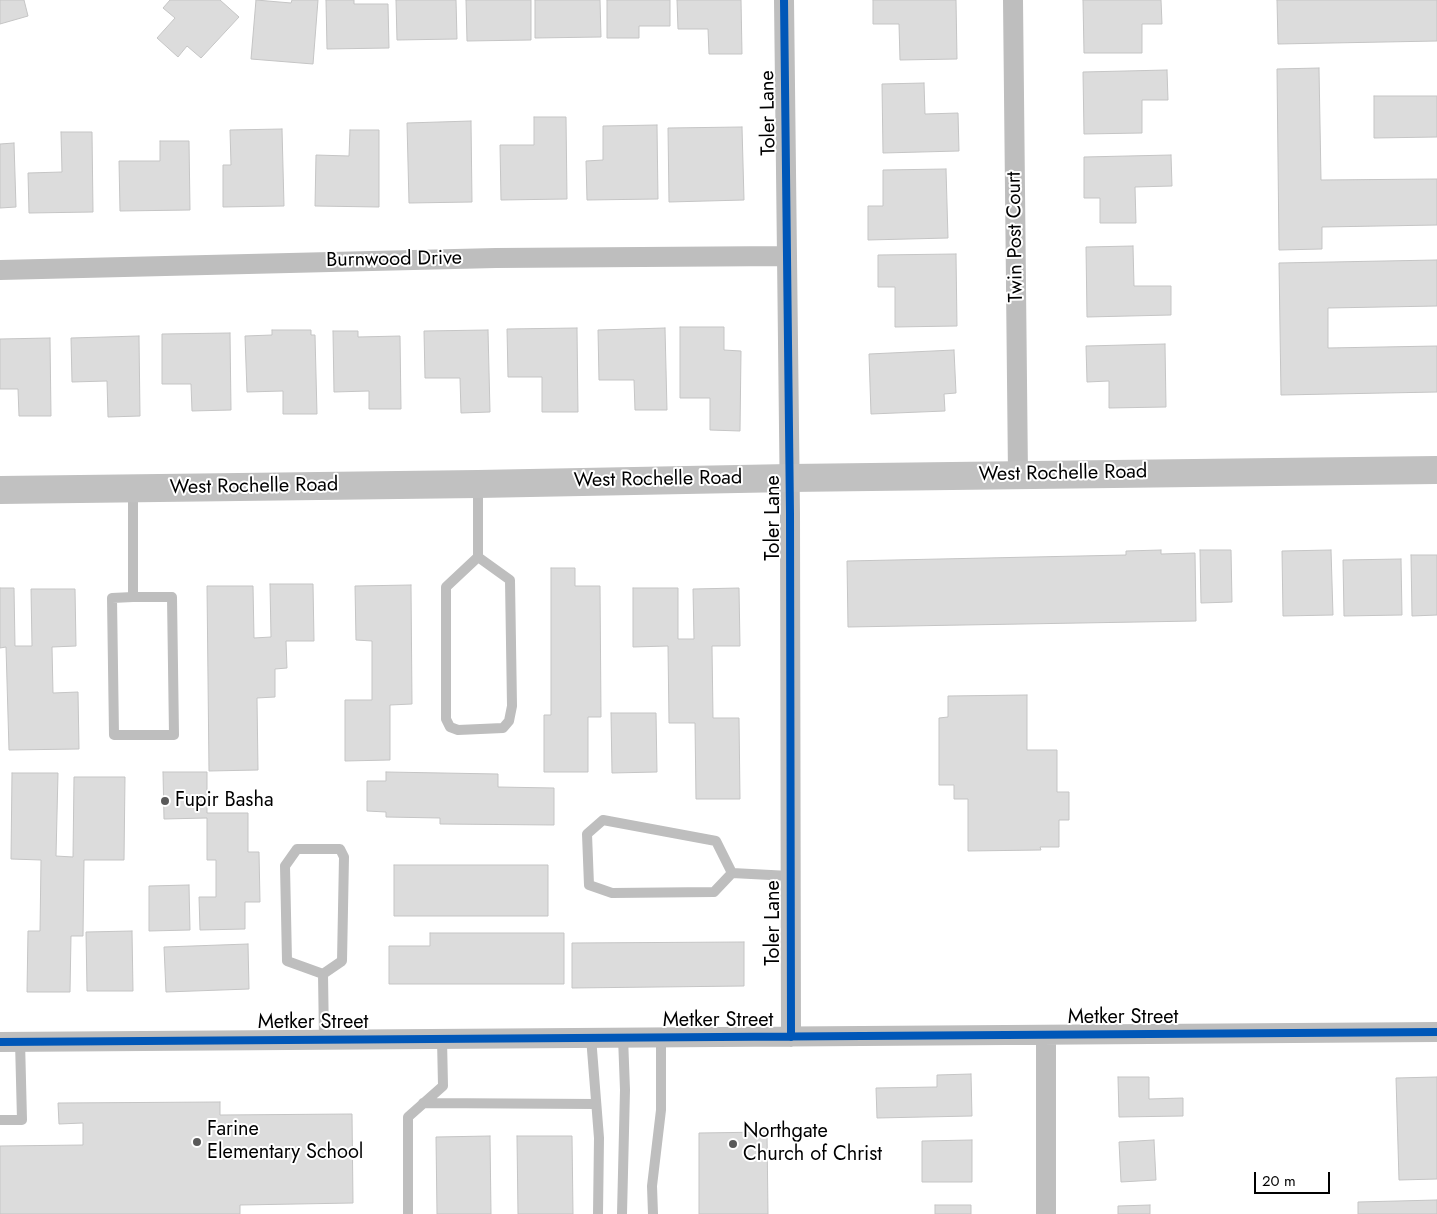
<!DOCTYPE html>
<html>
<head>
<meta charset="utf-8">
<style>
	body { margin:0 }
	#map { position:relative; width:1437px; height:1214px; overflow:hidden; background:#fff; font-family:Jost,sans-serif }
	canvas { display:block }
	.scale { position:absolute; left:1254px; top:1172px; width:76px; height:22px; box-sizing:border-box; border:2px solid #000; border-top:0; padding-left:6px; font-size:15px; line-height:18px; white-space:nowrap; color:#000; -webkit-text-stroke:4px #fff; paint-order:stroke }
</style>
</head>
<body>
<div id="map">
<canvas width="1437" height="1214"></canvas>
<div class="scale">20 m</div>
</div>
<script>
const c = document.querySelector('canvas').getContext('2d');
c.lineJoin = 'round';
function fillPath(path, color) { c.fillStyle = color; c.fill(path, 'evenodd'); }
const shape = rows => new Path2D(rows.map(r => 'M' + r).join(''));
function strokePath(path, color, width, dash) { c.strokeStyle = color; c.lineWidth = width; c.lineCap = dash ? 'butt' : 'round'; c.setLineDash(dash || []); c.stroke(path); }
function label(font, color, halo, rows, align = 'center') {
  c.font = font + ' Jost,sans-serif'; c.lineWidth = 4; c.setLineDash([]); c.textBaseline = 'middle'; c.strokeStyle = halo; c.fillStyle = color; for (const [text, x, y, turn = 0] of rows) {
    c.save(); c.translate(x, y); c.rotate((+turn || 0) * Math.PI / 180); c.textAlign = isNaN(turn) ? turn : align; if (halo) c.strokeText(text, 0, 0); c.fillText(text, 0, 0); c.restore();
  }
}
const building = shape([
	[0,0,24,0,28,16,0,24,0,0],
	[170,0,220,0,239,17,201,58,187,46,178,57,157,38,175,18,163,8,170,0],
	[256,0,291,3,292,0,318,0,313,64,251,59,256,0],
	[326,0,354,0,354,4,388,4,389,48,327,49,326,0],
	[396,0,456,0,457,39,397,40,396,0],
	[466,0,531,0,531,40,467,41,466,0],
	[535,0,600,0,601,37,535,38,535,0],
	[607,0,670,0,670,26,639,26,639,38,607,38,607,0],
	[677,0,741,0,742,54,709,54,708,29,678,29,677,0],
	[873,0,956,0,957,59,900,60,899,24,873,24,873,0],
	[1083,0,1161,0,1162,24,1142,24,1142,53,1084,53,1083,0],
	[1277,0,1437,0,1437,41,1278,44,1277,0],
	[1319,68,1321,180,1437,179,1437,225,1322,227,1322,249,1279,250,1277,69,1319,68],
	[1167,70,1168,100,1142,100,1142,133,1084,134,1083,72,1167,70],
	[924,83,925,114,958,113,959,151,883,153,882,84,924,83],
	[1374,96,1437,96,1437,137,1374,138,1374,96],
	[534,117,566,117,567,199,501,200,500,145,534,145,534,117],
	[471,121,472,202,409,203,407,123,471,121],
	[657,125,658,199,587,200,586,161,603,160,603,126,657,125],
	[742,127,744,200,669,202,668,128,742,127],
	[282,129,284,206,223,207,223,165,231,165,230,130,282,129],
	[350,130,379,130,379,207,315,206,316,155,349,156,350,130],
	[61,132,92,132,93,212,29,213,28,173,62,172,61,132],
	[160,141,189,141,190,210,120,211,119,161,160,161,160,141],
	[14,143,16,207,0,208,0,144,14,143],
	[1171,155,1172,186,1135,187,1136,223,1100,223,1100,198,1084,198,1084,157,1171,155],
	[946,169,948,238,868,240,868,206,883,206,883,170,946,169],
	[1133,246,1134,286,1171,286,1171,315,1087,317,1086,247,1133,246],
	[956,254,957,326,895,327,895,287,878,287,878,255,956,254],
	[1437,260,1437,306,1328,308,1328,348,1437,346,1437,392,1281,395,1279,263,1437,260],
	[680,327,724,327,724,350,741,351,740,431,710,430,710,398,680,398,680,327],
	[577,328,578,412,542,412,542,377,508,377,507,329,577,328],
	[665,328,667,410,635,410,634,380,599,380,598,330,665,328],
	[272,330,311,330,311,335,315,335,317,414,283,414,283,391,247,392,245,336,272,335,272,330],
	[488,330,490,412,461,413,460,378,425,378,424,331,488,330],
	[333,331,358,331,358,337,400,336,401,409,369,409,369,391,334,392,333,331],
	[230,333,231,410,192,411,191,384,162,384,162,334,230,333],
	[139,336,140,416,108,417,107,381,72,382,71,338,139,336],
	[50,338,51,416,19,416,18,389,0,389,0,339,50,338],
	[1165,344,1166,407,1109,408,1109,381,1087,382,1086,346,1165,344],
	[954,350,956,393,944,394,945,411,871,414,869,354,954,350],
	[1161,550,1161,554,1195,553,1196,621,848,627,847,561,1126,555,1126,551,1161,550],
	[1200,550,1231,550,1232,602,1201,603,1200,550],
	[1331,550,1333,615,1283,616,1282,551,1331,550],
	[1411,555,1437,555,1437,615,1412,616,1411,555],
	[1401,559,1402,615,1344,616,1343,560,1401,559],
	[551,568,575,568,575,586,600,586,601,717,588,717,588,772,544,772,544,715,551,715,551,568],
	[270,584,313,584,314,641,286,641,287,668,275,669,275,697,257,698,258,770,209,771,207,586,253,586,254,638,271,637,270,584],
	[411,585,412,704,390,705,390,760,345,761,345,700,372,700,372,641,356,640,355,586,411,585],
	[0,588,14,588,15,646,32,646,31,589,75,589,76,646,52,647,53,693,78,692,79,749,9,750,6,647,0,648,0,588],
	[633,588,678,588,678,639,694,639,693,589,739,588,740,646,712,646,713,718,739,718,740,799,696,799,695,723,669,723,668,646,633,647,633,588],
	[1027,695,1027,750,1057,750,1057,792,1069,792,1069,820,1059,820,1059,847,1040,847,1041,850,968,851,968,799,954,799,954,785,939,785,939,718,948,717,948,696,1027,695],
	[611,713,656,713,657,772,612,773,611,713],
	[163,772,207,772,207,813,248,813,248,852,259,852,260,902,245,902,245,929,200,930,199,897,216,897,216,860,207,860,207,818,164,819,163,772],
	[386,772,498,774,498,787,554,788,554,825,440,824,440,818,386,817,386,812,367,811,367,781,386,781,386,772],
	[12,773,58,773,56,856,73,857,74,777,125,777,124,860,84,860,83,936,71,936,70,992,27,992,28,931,40,931,41,860,11,859,12,773],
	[394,865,548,865,548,916,394,916,394,865],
	[189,885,190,930,149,931,149,886,189,885],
	[132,931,133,991,87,991,86,932,132,931],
	[430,933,564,933,564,984,389,984,389,946,430,946,430,933],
	[744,942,744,986,572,988,572,943,744,942],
	[248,944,249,989,166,992,164,947,248,944],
	[971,1074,972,1116,877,1118,876,1088,937,1087,937,1075,971,1074],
	[1118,1077,1149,1077,1149,1099,1183,1098,1183,1116,1119,1117,1118,1077],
	[1437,1077,1437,1179,1399,1180,1396,1078,1437,1077],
	[220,1102,220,1115,352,1114,353,1203,240,1205,240,1214,0,1214,0,1146,83,1145,83,1123,59,1124,58,1103,220,1102],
	[767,1132,768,1214,699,1214,699,1133,767,1132],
	[490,1136,491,1214,437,1214,436,1137,490,1136],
	[517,1136,572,1136,573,1214,518,1214,517,1136],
	[972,1140,972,1182,922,1182,922,1141,972,1140],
	[1154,1140,1156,1180,1121,1182,1119,1142,1154,1140],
	[1437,1200,1437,1214,1358,1214,1358,1202,1437,1200],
	[935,1205,971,1205,971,1214,935,1214,935,1205],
	[1150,1205,1150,1214,1118,1214,1118,1206,1150,1205]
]);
fillPath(building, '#dcdcdc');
strokePath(building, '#c5c5c5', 1);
strokePath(shape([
	[478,484,478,557,446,587,446,719,450,727,458,730,503,728,509,721,512,706,510,580,478,557],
	[133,488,133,597],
	[133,597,172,597,174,735,114,735,112,598,133,597],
	[732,873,716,841,603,820,587,834,589,885,612,893,714,892,732,873,790,876],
	[323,974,287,961,285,866,297,849,340,849,344,857,342,961,323,974,324,1040],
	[591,1037,599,1138,598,1214],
	[423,1103,596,1104],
	[0,1120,22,1120,20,1041],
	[408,1214,408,1117,443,1086,442,1039],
	[622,1214,625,1090,623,1037],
	[653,1214,652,1186,661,1110,661,1037]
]), '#bebebe', 10);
strokePath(shape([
	[784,0,790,513,791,1037],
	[1013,0,1018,475],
	[0,270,496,258,787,256],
	[1046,1035,1046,1214],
	[0,1042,1437,1032]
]), '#bebebe', 20);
strokePath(shape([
	[0,490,478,484,790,478,1437,470]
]), '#c1c1c1', 28);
strokePath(shape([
	[784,0,790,513,791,1037],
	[0,1042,1437,1032]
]), '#0057b8', 8);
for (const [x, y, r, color] of [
	[165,801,5,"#595959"],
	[197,1142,5,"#595959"],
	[733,1144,5,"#595959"]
]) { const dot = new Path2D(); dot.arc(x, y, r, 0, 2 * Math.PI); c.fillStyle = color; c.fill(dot); strokePath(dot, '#fff', 2); }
label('20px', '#000', '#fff', [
	["Toler Lane",769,113,-91],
	["Twin Post Court",1016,237,-91],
	["Burnwood Drive",394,260,-1],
	["West Rochelle Road",1063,474,-1],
	["West Rochelle Road",658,480,-1],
	["West Rochelle Road",254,487,-1],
	["Toler Lane",774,518,-90],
	["Toler Lane",774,923,-90],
	["Metker Street",1123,1018],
	["Metker Street",718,1021],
	["Metker Street",313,1023]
]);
label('20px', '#000', '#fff', [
	["Fupir Basha",175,801],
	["Farine",207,1130],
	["Elementary School",207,1153],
	["Northgate",743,1132],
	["Church of Christ",743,1155]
], 'left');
</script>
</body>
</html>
